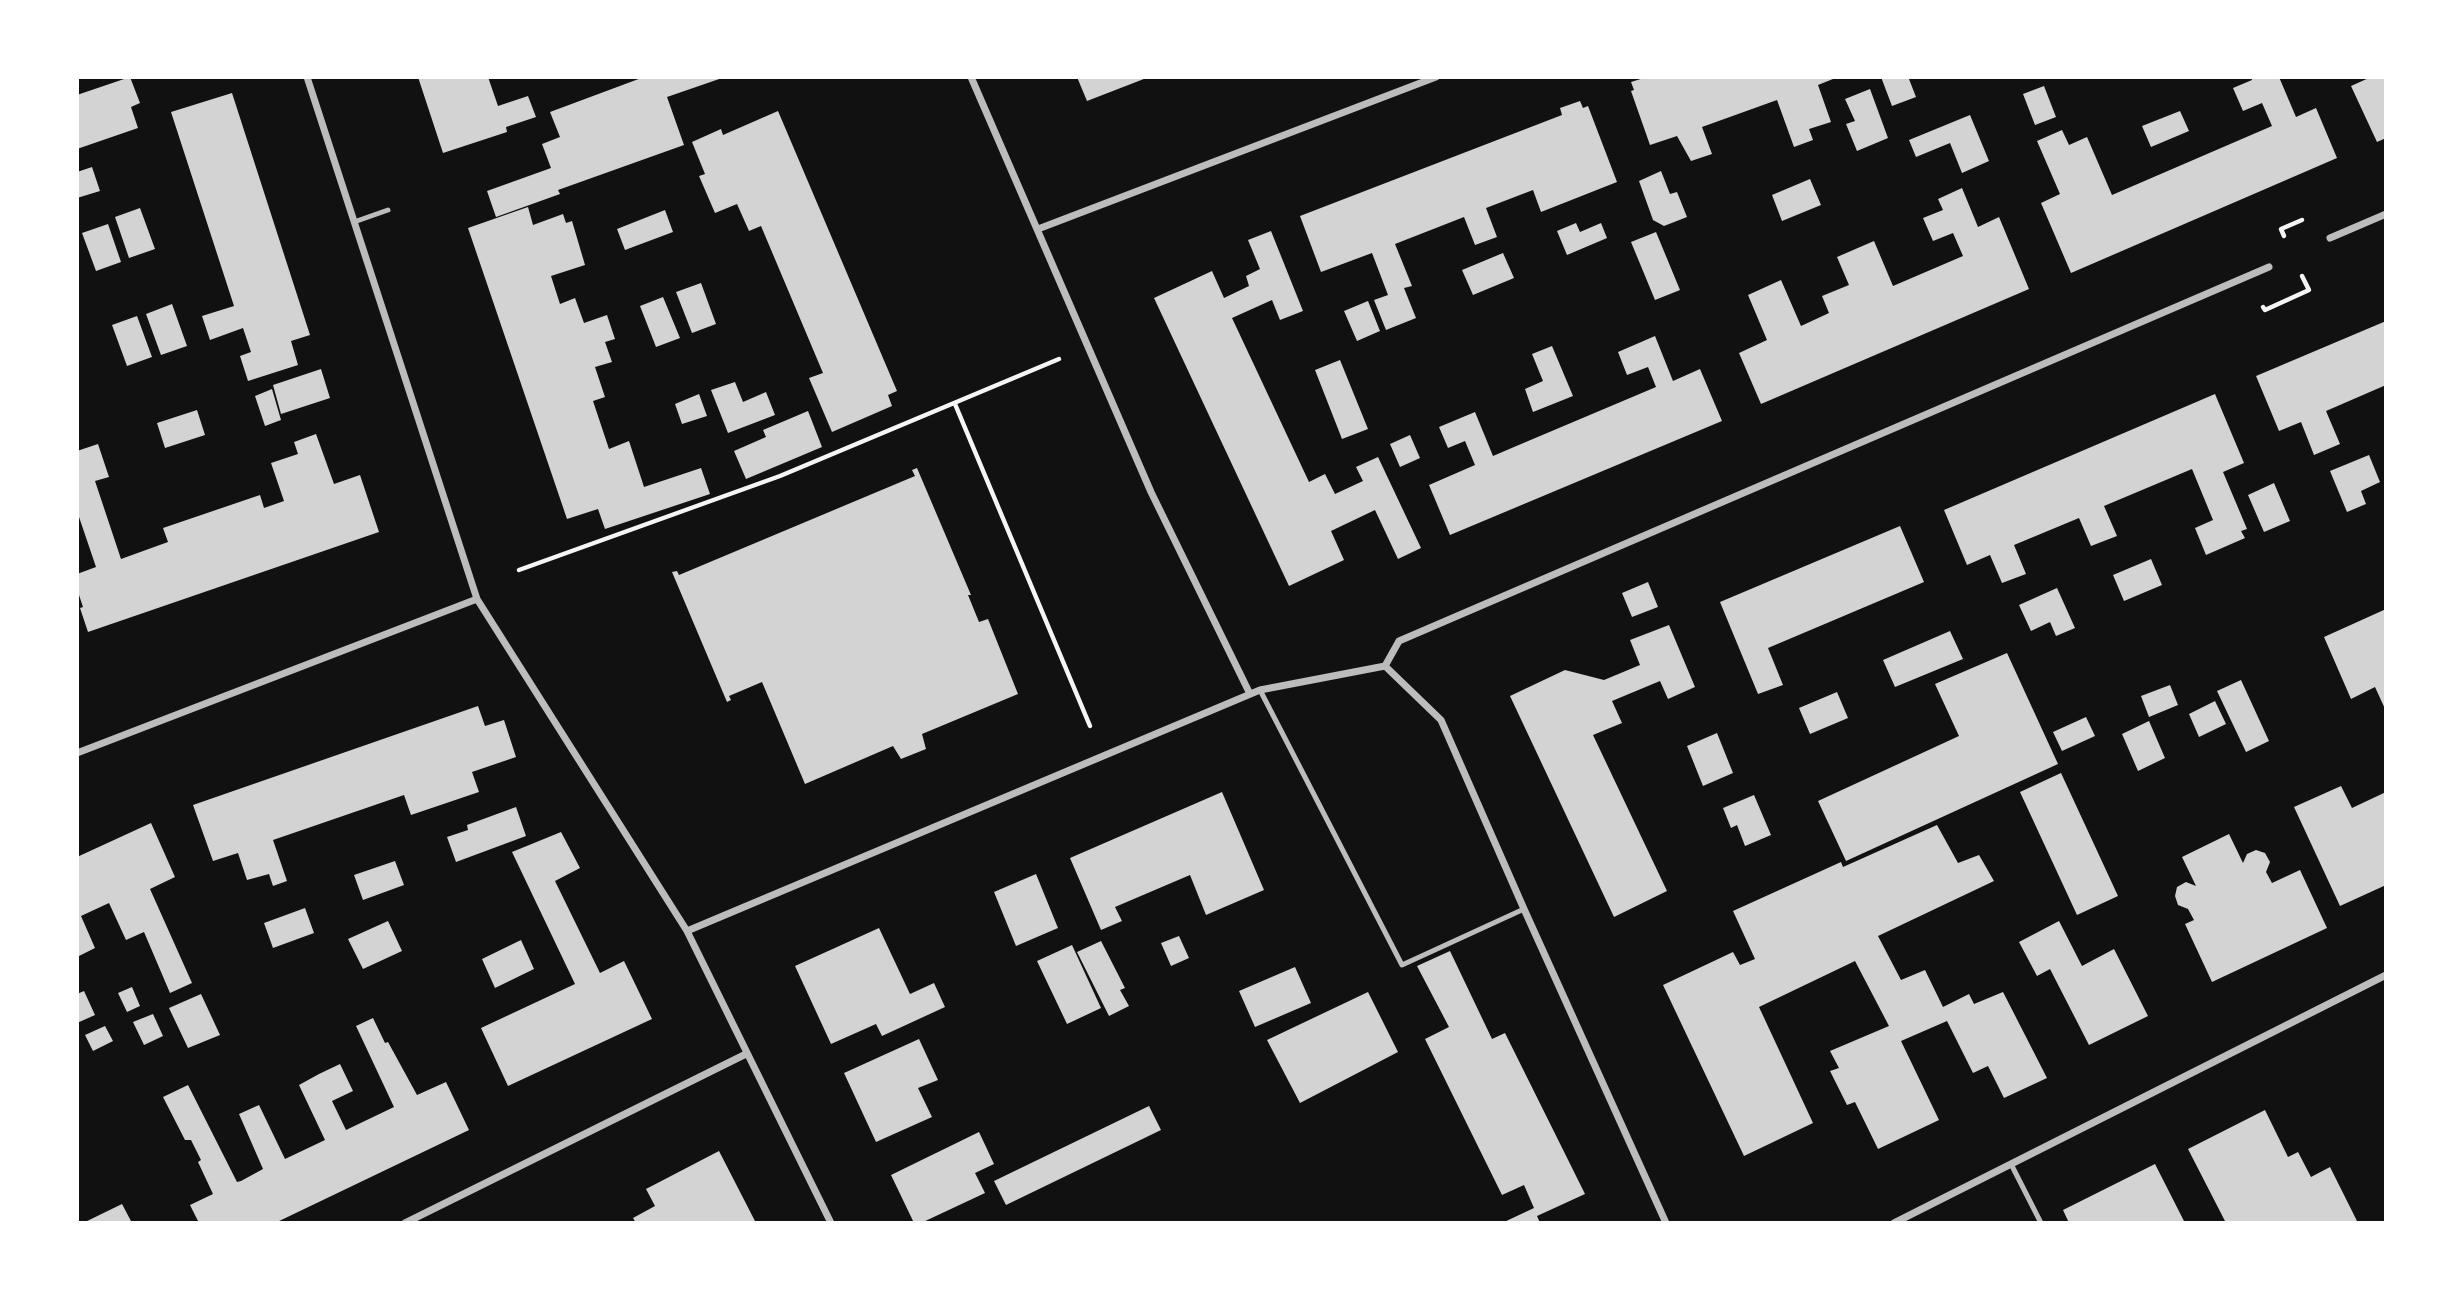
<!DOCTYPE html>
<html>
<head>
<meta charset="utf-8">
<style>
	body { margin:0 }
	#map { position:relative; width:2463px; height:1300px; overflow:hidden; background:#111; font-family:Helvetica,sans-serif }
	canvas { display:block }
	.frame { position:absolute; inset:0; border:79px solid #fff; pointer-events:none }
</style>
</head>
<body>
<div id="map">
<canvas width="2463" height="1300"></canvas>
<div class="frame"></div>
</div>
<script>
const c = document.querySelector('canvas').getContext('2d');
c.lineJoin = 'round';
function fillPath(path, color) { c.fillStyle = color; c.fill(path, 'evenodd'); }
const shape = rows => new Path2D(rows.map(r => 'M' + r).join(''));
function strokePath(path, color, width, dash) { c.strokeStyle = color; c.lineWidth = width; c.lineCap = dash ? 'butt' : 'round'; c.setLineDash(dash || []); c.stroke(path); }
fillPath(shape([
	[130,77,140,103,131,107,138,128,77,149,77,95],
	[418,77,488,77,498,106,528,96,536,117,506,127,507,132,443,153],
	[644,77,725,77,667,97,684,145,558,190,560,194,496,217,487,191,551,168,542,144,560,137,550,112],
	[1077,77,1149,77,1087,101],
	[1647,77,1658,78,1838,77,1818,85,1831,122,1809,129,1813,140,1794,147,1777,100,1702,127,1712,154,1691,161,1677,136,1650,145,1631,91,1634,90,1631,82],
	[1881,77,1915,77,1909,79,1916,97,1892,106],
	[2251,77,2279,77,2296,117,2316,108,2337,158,2071,273,2041,203,2060,194,2037,141,2062,130,2069,145,2087,137,2112,195,2272,126,2262,103,2243,111,2233,88,2252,80],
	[2371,77,2386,77,2386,138,2377,142,2351,86],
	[2044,86,2056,117,2035,125,2023,94],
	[1870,89,1888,138,1857,151,1846,124,1855,121,1845,99],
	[232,93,310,335,291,341,298,365,248,381,240,356,251,352,243,328,210,340,202,316,234,306,171,112],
	[1580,101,1583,108,1588,106,1617,182,1541,212,1533,190,1486,208,1497,237,1475,245,1464,217,1395,244,1412,286,1404,288,1416,318,1386,330,1374,300,1388,295,1372,253,1321,272,1300,216,1562,115,1560,108],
	[778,111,897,391,888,395,892,406,832,432,809,378,823,373,761,226,749,231,737,204,715,213,699,176,705,174,692,142,721,129,723,135],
	[2180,111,2189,131,2151,147,2142,126],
	[1970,115,1989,161,1962,173,1950,143,1916,157,1909,140],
	[92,167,100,191,77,198,77,172],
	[1661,171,1670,194,1677,192,1687,217,1664,226,1653,220,1639,181],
	[1810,179,1821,205,1782,221,1772,195],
	[1962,188,1978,227,1999,217,2029,289,1761,404,1739,353,1767,340,1748,295,1781,280,1801,326,1829,313,1822,296,1849,285,1837,257,1874,241,1893,286,1963,256,1953,233,1933,241,1923,218,1943,210,1938,199],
	[528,207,533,225,563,214,566,223,572,221,585,265,551,276,560,304,575,298,584,323,607,315,615,339,605,342,612,362,595,367,605,397,593,401,609,449,629,441,644,487,701,468,710,494,605,529,598,509,567,519,468,228],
	[140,208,155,249,129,258,115,217],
	[665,210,673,232,625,250,617,229],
	[1576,223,1580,232,1601,223,1607,238,1567,255,1557,231],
	[108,224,121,262,96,271,82,233],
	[1271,231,1303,311,1280,320,1272,300,1232,318,1309,482,1325,474,1335,494,1363,481,1356,467,1378,457,1421,548,1398,559,1375,510,1331,531,1344,560,1289,586,1154,298,1212,271,1224,298,1249,286,1246,276,1260,269,1248,240],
	[1656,232,1680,290,1655,300,1631,242],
	[1503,253,1514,278,1473,295,1462,270],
	[701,283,716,324,692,333,676,292],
	[663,297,680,338,656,347,640,306],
	[1368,301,1380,331,1357,341,1344,311],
	[172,304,187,346,161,355,146,314],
	[137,316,152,357,127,366,112,325],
	[2386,321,2386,385,2326,411,2340,444,2314,455,2301,422,2279,431,2256,376],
	[1655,336,1673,381,1700,369,1722,421,1450,535,1429,485,1475,465,1465,441,1448,448,1439,427,1475,412,1493,456,1514,447,1656,387,1648,367,1627,375,1618,352],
	[1552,346,1573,396,1533,412,1525,389,1543,381,1532,354],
	[1340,360,1368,429,1342,439,1315,370],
	[321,369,330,398,281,414,273,385],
	[735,382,743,402,766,392,775,415,728,433,711,390],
	[272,389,281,420,265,426,255,396],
	[699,394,707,416,682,424,675,404],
	[2215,394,2244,463,2223,472,2247,529,2241,531,2245,538,2206,555,2195,528,2213,520,2192,469,2104,506,2117,536,2091,546,2079,518,2014,545,2026,574,2002,583,1990,555,1967,565,1944,510],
	[197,410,205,435,165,448,157,423],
	[808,411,822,447,746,479,734,451,766,437,763,430],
	[316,434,334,484,360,475,379,532,88,632,80,608,83,607,77,589,77,574,96,567,77,511,77,451,98,444,109,477,95,481,121,559,168,542,163,528,260,495,264,508,284,501,271,463,298,454,294,442],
	[1410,435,1420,458,1400,467,1390,444],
	[2369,455,2380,482,2361,491,2366,504,2347,512,2330,471],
	[917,468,971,595,968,595,979,622,988,619,1018,694,922,734,926,749,901,759,893,746,805,784,762,682,729,696,731,700,727,702,672,572,677,571,679,575,915,476,912,470],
	[2274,483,2290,521,2264,532,2248,495],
	[1900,526,1924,582,1768,648,1783,685,1758,694,1720,602],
	[2151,559,2162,585,2124,601,2113,575],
	[1648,582,1658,607,1632,617,1622,593],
	[2057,588,2075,628,2056,636,2050,622,2031,631,2019,605],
	[2386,609,2386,711,2375,687,2351,699,2324,637],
	[1669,625,1695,687,1668,699,1660,681,1612,701,1622,723,1593,735,1667,891,1614,917,1510,696,1565,670,1604,680,1640,665,1630,640],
	[1950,631,1963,659,1895,687,1883,660],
	[2007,653,2058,764,1846,861,1818,801,1959,736,1935,684],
	[2241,680,2269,741,2246,752,2217,691],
	[2170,685,2178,705,2149,717,2141,696],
	[1837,692,1848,718,1810,734,1799,708],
	[2215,701,2226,724,2199,737,2189,714],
	[478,706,485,726,504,720,516,757,472,772,479,792,411,815,404,795,273,840,287,881,273,886,269,874,247,880,238,853,213,861,193,805],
	[2086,717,2095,736,2062,751,2053,732],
	[2149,721,2165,758,2138,771,2122,734],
	[1717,733,1733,773,1703,786,1687,746],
	[2061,773,2118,896,2077,915,2020,792],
	[2341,786,2352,808,2386,792,2386,885,2340,906,2294,807],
	[1222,792,1264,890,1206,915,1190,875,1115,907,1122,921,1101,930,1070,858],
	[1754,795,1771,835,1745,846,1737,825,1731,828,1723,808],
	[516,807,526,836,456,862,447,837,468,830,467,825],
	[151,823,175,877,150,889,192,983,170,993,144,932,126,940,109,903,81,916,95,948,77,957,77,857],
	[1937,825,1958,863,1979,855,1994,881,1878,936,1901,980,1925,970,1943,1007,1969,994,1974,1004,2003,992,2047,1078,2004,1098,1988,1066,1973,1073,1947,1021,1901,1041,1939,1120,1878,1149,1855,1102,1847,1105,1830,1071,1839,1068,1830,1051,1889,1026,1855,961,1759,1007,1813,1123,1744,1156,1663,985,1733,952,1740,965,1755,959,1733,911,1841,862,1843,867],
	[561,832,580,868,555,881,600,973,624,961,652,1019,508,1086,481,1028,575,984,512,852],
	[2229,834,2243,863,2247,854,2256,850,2265,853,2270,862,2266,872,2272,883,2300,870,2327,928,2212,982,2185,924,2194,920,2188,909,2178,905,2175,896,2177,887,2186,882,2196,886,2182,857],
	[395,861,404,885,363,900,354,875],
	[1036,874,1058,928,1016,946,994,892],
	[305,908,314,933,273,948,264,923],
	[388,921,402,951,363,969,348,939],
	[2059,921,2082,966,2114,949,2148,1016,2089,1045,2050,969,2037,976,2019,942],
	[879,928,910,994,934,983,945,1007,882,1036,876,1024,831,1044,795,966],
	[1179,936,1189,958,1171,966,1161,943],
	[521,940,534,969,495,988,482,959],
	[1101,941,1125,988,1120,990,1129,1006,1109,1016,1077,952],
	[1072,945,1101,1008,1067,1024,1037,961],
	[1450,951,1492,1039,1505,1033,1585,1194,1537,1216,1540,1223,1502,1223,1534,1208,1524,1185,1502,1195,1425,1039,1449,1027,1417,966],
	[1295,967,1311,1003,1255,1027,1239,991],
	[132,987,140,1006,127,1012,118,993],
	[84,991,95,1015,77,1023,77,994],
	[1368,992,1398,1052,1300,1103,1267,1040],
	[201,994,220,1035,188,1048,169,1008],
	[153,1014,163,1036,144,1045,133,1022],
	[373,1018,385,1043,388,1042,417,1095,446,1082,469,1130,275,1223,199,1223,190,1205,213,1194,198,1162,201,1160,191,1140,185,1140,163,1097,188,1085,237,1182,241,1181,263,1169,239,1114,259,1105,285,1159,325,1140,299,1085,319,1074,340,1064,353,1091,332,1101,346,1130,394,1107,356,1026],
	[105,1026,113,1041,93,1051,85,1035],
	[919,1039,938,1080,918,1088,932,1117,876,1142,844,1073],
	[1149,1106,1161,1130,1006,1205,994,1181],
	[2265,1110,2288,1157,2298,1152,2311,1177,2330,1167,2358,1223,2226,1223,2188,1149],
	[979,1132,994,1164,975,1173,985,1193,921,1223,914,1223,891,1175],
	[719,1151,756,1223,636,1223,633,1218,655,1206,646,1189],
	[2155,1164,2185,1223,2069,1223,2063,1210],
	[122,1204,132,1223,83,1223]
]), '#d3d3d3');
strokePath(shape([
	[2284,236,2281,229,2302,220],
	[2263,307,2265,310,2309,290,2302,276],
	[955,404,1090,726],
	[519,570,780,476,1059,359]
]), '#f5f5f5', 4.5);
strokePath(shape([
	[354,222,388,210],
	[1260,690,1402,965,1524,909],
	[2011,1164,2041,1223]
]), '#bcbcbc', 5);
strokePath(shape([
	[307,77,477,599,687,931,831,1223],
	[971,77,1151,492,1250,694],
	[1038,229,1436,77],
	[2330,238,2386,214],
	[1385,666,1441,720,1524,909,1666,1223],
	[77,753,477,599],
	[687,931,1260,690,1385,666,1399,641,2269,267],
	[405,1223,746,1054],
	[1894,1223,2386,975]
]), '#bcbcbc', 7);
</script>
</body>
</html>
